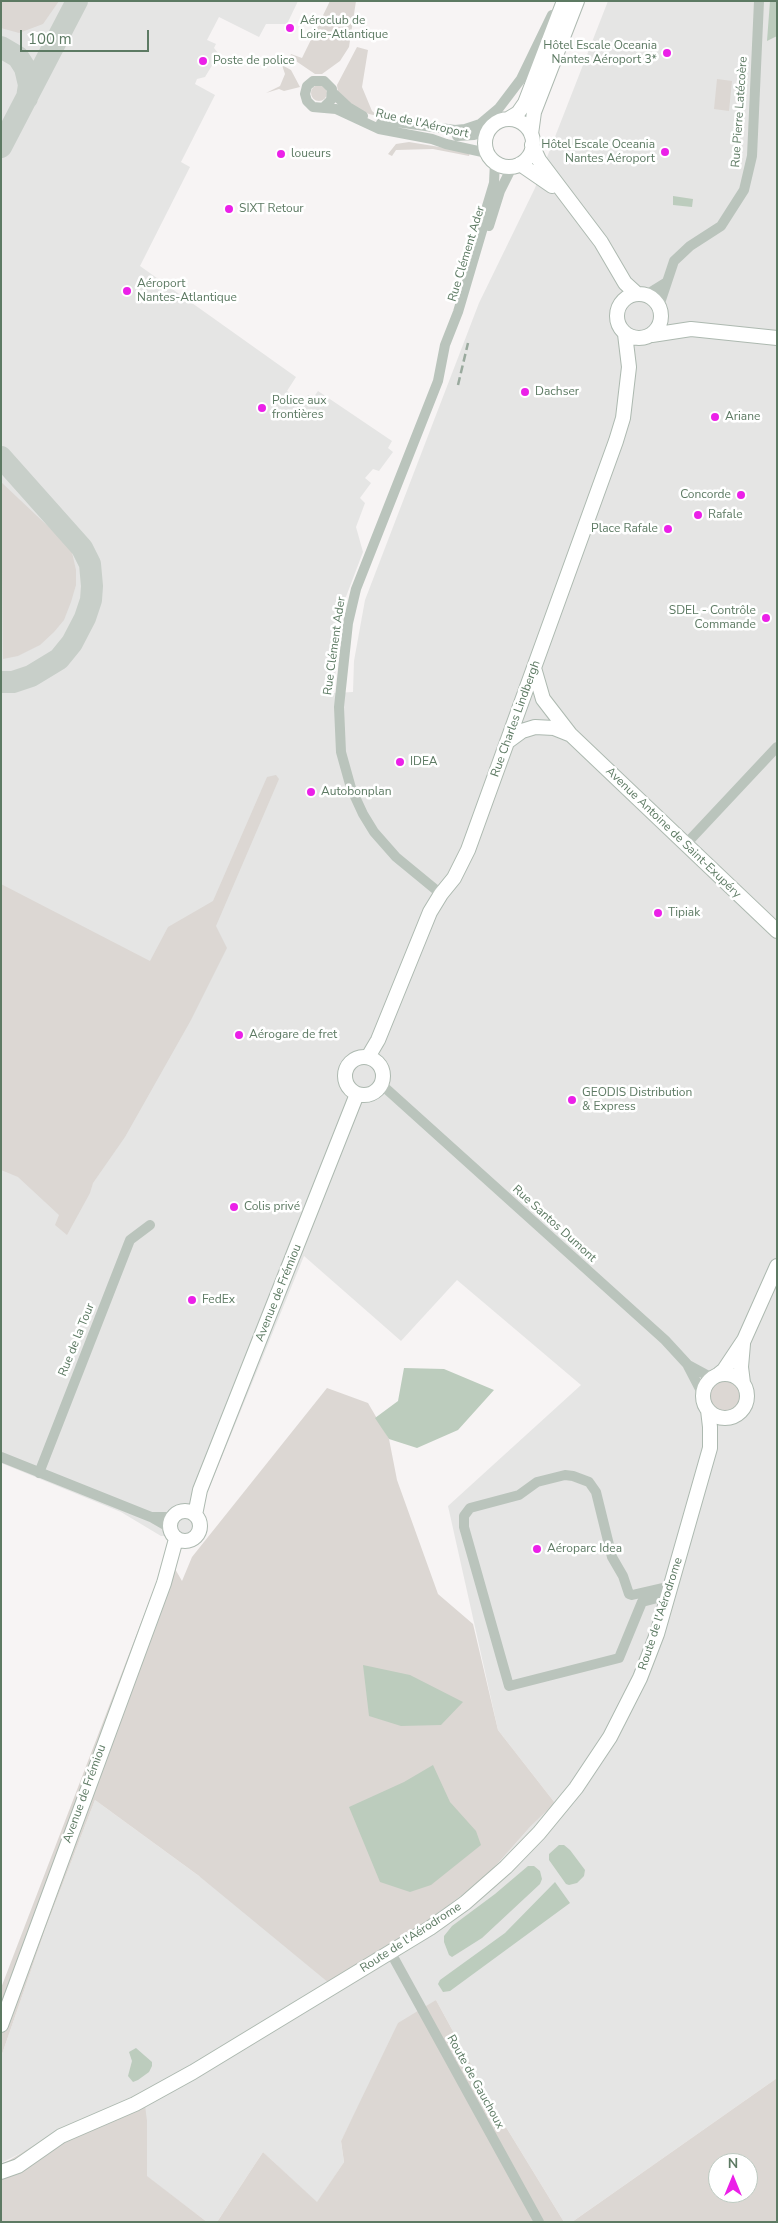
<!DOCTYPE html>
<html>
<head>
<meta charset="utf-8">
<style>
	body { margin:0 }
	#map { position:relative; width:778px; height:2223px; overflow:hidden; background:#f7f4f4; font-family:"Nunito Sans",sans-serif }
	canvas { display:block }
	.frame { position:absolute; inset:0; border:2px solid #5d7a63; pointer-events:none }
	.north { position:absolute; left:708px; top:2153px; width:50px; height:50px; box-sizing:border-box; background:#fff; border:1px solid #becac1; border-radius:50%; rotate:0deg; font-size:14px; font-weight:700; line-height:20px; text-align:center; color:#5d7a63 }
	.north::after { content:''; display:block; margin:auto; width:18px; height:22px; background:#eb20e8; clip-path:polygon(50% 0,100% 100%,50% 72%,0 100%) }
	.scale { position:absolute; left:20px; top:30px; width:129px; height:22px; box-sizing:border-box; border:2px solid #5d7a63; border-top:0; padding-left:6px; font-size:15px; line-height:18px; white-space:nowrap; color:#5d7a63; -webkit-text-stroke:4px #fff; paint-order:stroke }
</style>
</head>
<body>
<div id="map">
<canvas width="778" height="2223"></canvas>
<div class="frame"></div>
<div class="north">N</div>
<div class="scale">100 m</div>
</div>
<script>
const c = document.querySelector('canvas').getContext('2d');
c.lineJoin = 'round';
function fillPath(path, color) { c.fillStyle = color; c.fill(path, 'evenodd'); }
const shape = rows => new Path2D(rows.map(r => 'M' + r).join(''));
function strokePath(path, color, width, dash) { c.strokeStyle = color; c.lineWidth = width; c.lineCap = dash ? 'butt' : 'round'; c.setLineDash(dash || []); c.stroke(path); }
function label(font, color, halo, rows, align = 'center') {
  c.font = font + ' "Nunito Sans",sans-serif'; c.lineWidth = 5; c.setLineDash([]); c.textBaseline = 'middle'; c.strokeStyle = halo; c.fillStyle = color; for (const [text, x, y, turn = 0] of rows) {
    c.save(); c.translate(x, y); c.rotate((+turn || 0) * Math.PI / 180); c.textAlign = isNaN(turn) ? turn : align; if (halo) c.strokeText(text, 0, 0); c.fillText(text, 0, 0); c.restore();
  }
}
fillPath(shape([
	[1,1,298,1,287,24,266,24,259,37,219,17,207,40,216,44,214,48,219,54,205,77,197,79,195,84,215,95,181,162,190,167,140,266,296,377,287,391,292,395,303,402,308,395,313,398,318,391,392,441,388,448,393,452,379,471,373,469,365,478,371,483,360,498,365,503,356,527,363,552,344,602,333,693,353,692,354,661,365,600,479,303,535,188,608,1,777,1,777,2078,572,2222,564,2222,498,2114,436,2000,366,2092,341,2141,344,2162,317,2203,263,2152,217,2222,207,2222,146,2176,147,2121,103,2112,1,2163,1,2057,45,1930,95,1800,199,1876,400,1941,484,1879,530,1827,555,1803,498,1730,448,1506,581,1385,457,1280,401,1341,304,1256,190,1535,161,1536,121,1512,1,1463]
]), '#e5e5e4');
fillPath(shape([
	[1,1,59,1,43,24,19,33,1,28],
	[330,1,356,1,349,47,340,61,322,74,315,74,290,57,291,54,302,58],
	[357,47,368,50,362,87,372,111,377,115,395,118,395,120,369,114,350,105,338,93,337,85],
	[282,65,291,70,300,87,284,91,279,89,266,93,280,86,285,74],
	[717,79,732,81,729,111,714,109],
	'311 93a8 8 0 1 1 16 0a8 8 0 1 1-16 0Z',
	[409,142,470,152,469,156,433,149,396,150,392,156,388,154,396,144],
	[1,482,71,548,76,570,76,585,71,602,64,620,54,632,40,645,18,656,3,659],
	[276,775,279,779,216,926,227,948,191,1020,125,1137,93,1183,90,1193,67,1235,55,1225,59,1215,18,1177,1,1170,1,884,150,961,168,927,213,901,267,777],
	'709 1396a16 16 0 1 1 32 0a16 16 0 1 1-32 0Z',
	[327,1388,368,1403,389,1439,397,1480,438,1594,473,1624,498,1730,555,1803,530,1827,484,1879,400,1941,329,1983,199,1876,95,1800,45,1930,1,2057,1,1988,167,1555,182,1581,192,1557],
	[436,2000,498,2114,564,2222,217,2222,263,2152,317,2202,344,2162,341,2141,398,2023],
	[777,2078,777,2222,572,2222],
	[718,2163,748,2163,748,2193,718,2193],
	[139,2093,145,2105,147,2121,147,2176,207,2222,1,2222,1,2163,5,2163,59,2130,103,2112]
]), '#dcd7d3');
fillPath(shape([
	[770,1,777,1,777,36,767,41],
	[673,196,693,199,692,207,673,205],
	[404,1368,444,1369,494,1390,458,1430,417,1448,389,1439,375,1418,398,1401],
	[363,1665,410,1675,463,1702,441,1725,401,1726,369,1716],
	[433,1765,450,1802,476,1831,481,1845,431,1885,410,1892,380,1882,349,1807,404,1782],
	[559,1845,564,1845,570,1850,585,1870,584,1876,577,1883,569,1885,566,1884,549,1860,549,1854],
	[528,1866,534,1866,540,1871,542,1879,540,1884,482,1938,452,1957,449,1955,444,1942,444,1936,452,1926,495,1894],
	[555,1882,570,1903,450,1991,443,1992,438,1984,440,1980,505,1933],
	[136,2048,152,2062,152,2066,149,2072,138,2080,133,2082,128,2076,132,2061,129,2052]
]), '#bcccbd');
strokePath(shape([
	[1,47,18,57,25,68,29,85,27,98],
	[1,147,77,1],
	[1,457,82,548,90,564,92,586,91,600,85,618,72,643,59,659,31,676,13,682,1,682]
]), '#c8cfc9', 22);
const secondary = shape([
	[508,119,518,113,525,103,564,1],
	'485 143a24 24 0 1 1 48 0a24 24 0 1 1-48 0Z',
	[531,134,534,112,577,1],
	[532,145,539,160,601,242,625,283,637,294],
	[520,164,552,186],
	'617 316a22 22 0 1 1 44 0a22 22 0 1 1-44 0Z',
	[652,335,691,329,777,338],
	[534,668,543,699,570,734,777,931],
	[507,742,522,731,535,727,554,728,569,734],
	'345 1076a19 19 0 1 1 38 0a19 19 0 1 1-38 0Z',
	[368,1057,378,1040,430,912,441,894,454,878,468,850,616,441,623,418,629,367,625,334],
	'703 1396a22 22 0 1 1 44 0a22 22 0 1 1-44 0Z',
	[719,1374,724,1370,744,1340,777,1266],
	[743,1383,741,1367,743,1344],
	'170 1526a15 15 0 1 1 30 0a15 15 0 1 1-30 0Z',
	[195,1515,200,1490,357,1094],
	[1,2025,164,1583,176,1539],
	[1,2172,18,2166,61,2136,135,2104,193,2072,430,1928,465,1903,506,1867,539,1833,576,1788,610,1737,640,1678,657,1634,710,1448,710,1427,708,1410]
]);
strokePath(secondary, '#adb9b0', 16);
strokePath(shape([
	[333,93,348,107,363,116],
	[324,107,331,100,332,89,324,81,313,81,307,86,305,94,307,101,313,107,336,109,379,129,432,139,446,144,487,153],
	[381,123,396,122,455,130,465,129,480,124,499,108,521,79,552,15],
	[457,136,474,135,488,131],
	[489,226,500,191,510,171,516,165],
	[646,295,667,282],
	[659,306,674,261,690,246,721,226,744,190,752,156,759,1],
	[686,844,777,747],
	[441,894,396,857,374,832,363,814,351,788,341,752,339,707,348,623,356,589,438,381,445,345,458,312,486,217,485,213,494,183,495,162],
	[382,1085,665,1340,688,1365,712,1378],
	[688,1366,702,1393],
	[1,1457,151,1517,170,1528],
	[39,1473,130,1240,150,1225],
	[152,1517,173,1517],
	[669,1595,642,1602,619,1658,509,1686,464,1527,464,1516,470,1508,519,1495,537,1482,565,1475,573,1476,589,1482,596,1492,612,1557,623,1576,629,1594,632,1595,671,1586],
	[391,1953,539,2222]
]), '#bac4bc', 10);
strokePath(secondary, '#fff', 14);
strokePath(shape([
	[458,385,468,343]
]), '#9aaa9e', 2.5, [8, 4]);
for (const [x, y, r, color] of [
	[290,28,5,"#eb20e8"],
	[667,53,5,"#eb20e8"],
	[203,61,5,"#eb20e8"],
	[665,152,5,"#eb20e8"],
	[281,154,5,"#eb20e8"],
	[229,209,5,"#eb20e8"],
	[127,291,5,"#eb20e8"],
	[525,392,5,"#eb20e8"],
	[262,408,5,"#eb20e8"],
	[715,417,5,"#eb20e8"],
	[741,495,5,"#eb20e8"],
	[698,515,5,"#eb20e8"],
	[668,529,5,"#eb20e8"],
	[766,618,5,"#eb20e8"],
	[400,762,5,"#eb20e8"],
	[311,792,5,"#eb20e8"],
	[658,913,5,"#eb20e8"],
	[239,1035,5,"#eb20e8"],
	[572,1100,5,"#eb20e8"],
	[234,1207,5,"#eb20e8"],
	[192,1300,5,"#eb20e8"],
	[537,1549,5,"#eb20e8"]
]) { const dot = new Path2D(); dot.arc(x, y, r, 0, 2 * Math.PI); c.fillStyle = color; c.fill(dot); strokePath(dot, '#fff', 2); }
label('12px', '#5d7a63', '#fff', [
	["Aéroclub de",300,21],
	["Loire-Atlantique",300,35],
	["Hôtel Escale Oceania",657,46,"right"],
	["Nantes Aéroport 3*",657,60,"right"],
	["Poste de police",213,61],
	["Hôtel Escale Oceania",655,145,"right"],
	["Nantes Aéroport",655,159,"right"],
	["loueurs",291,154],
	["SIXT Retour",239,209],
	["Aéroport",137,284],
	["Nantes-Atlantique",137,298],
	["Dachser",535,392],
	["Police aux",272,401],
	["frontières",272,415],
	["Ariane",725,417],
	["Concorde",731,495,"right"],
	["Rafale",708,515],
	["Place Rafale",658,529,"right"],
	["SDEL - Contrôle",756,611,"right"],
	["Commande",756,625,"right"],
	["IDEA",410,762],
	["Autobonplan",321,792],
	["Tipiak",668,913],
	["Aérogare de fret",249,1035],
	["GEODIS Distribution",582,1093],
	["& Express",582,1107],
	["Colis privé",244,1207],
	["FedEx",202,1300],
	["Aéroparc Idea",547,1549]
], 'left');
label('12px', '#5d7a63', '#fff', [
	["Rue Pierre Latécoère",740,112,-86],
	["Rue de l'Aéroport",422,124,13],
	["Rue Clément Ader",467,254,-73],
	["Rue Clément Ader",335,646,-82],
	["Rue Charles Lindbergh",516,719,-70],
	["Avenue Antoine de Saint-Exupéry",673,833,44],
	["Rue Santos Dumont",554,1224,42],
	["Avenue de Frémiou",279,1293,-68],
	["Rue de la Tour",77,1340,-68],
	["Route de l'Aérodrome",661,1614,-72],
	["Avenue de Frémiou",85,1794,-70],
	["Route de l'Aérodrome",411,1938,-33],
	["Route de Gauchoux",475,2082,61]
]);
</script>
</body>
</html>
